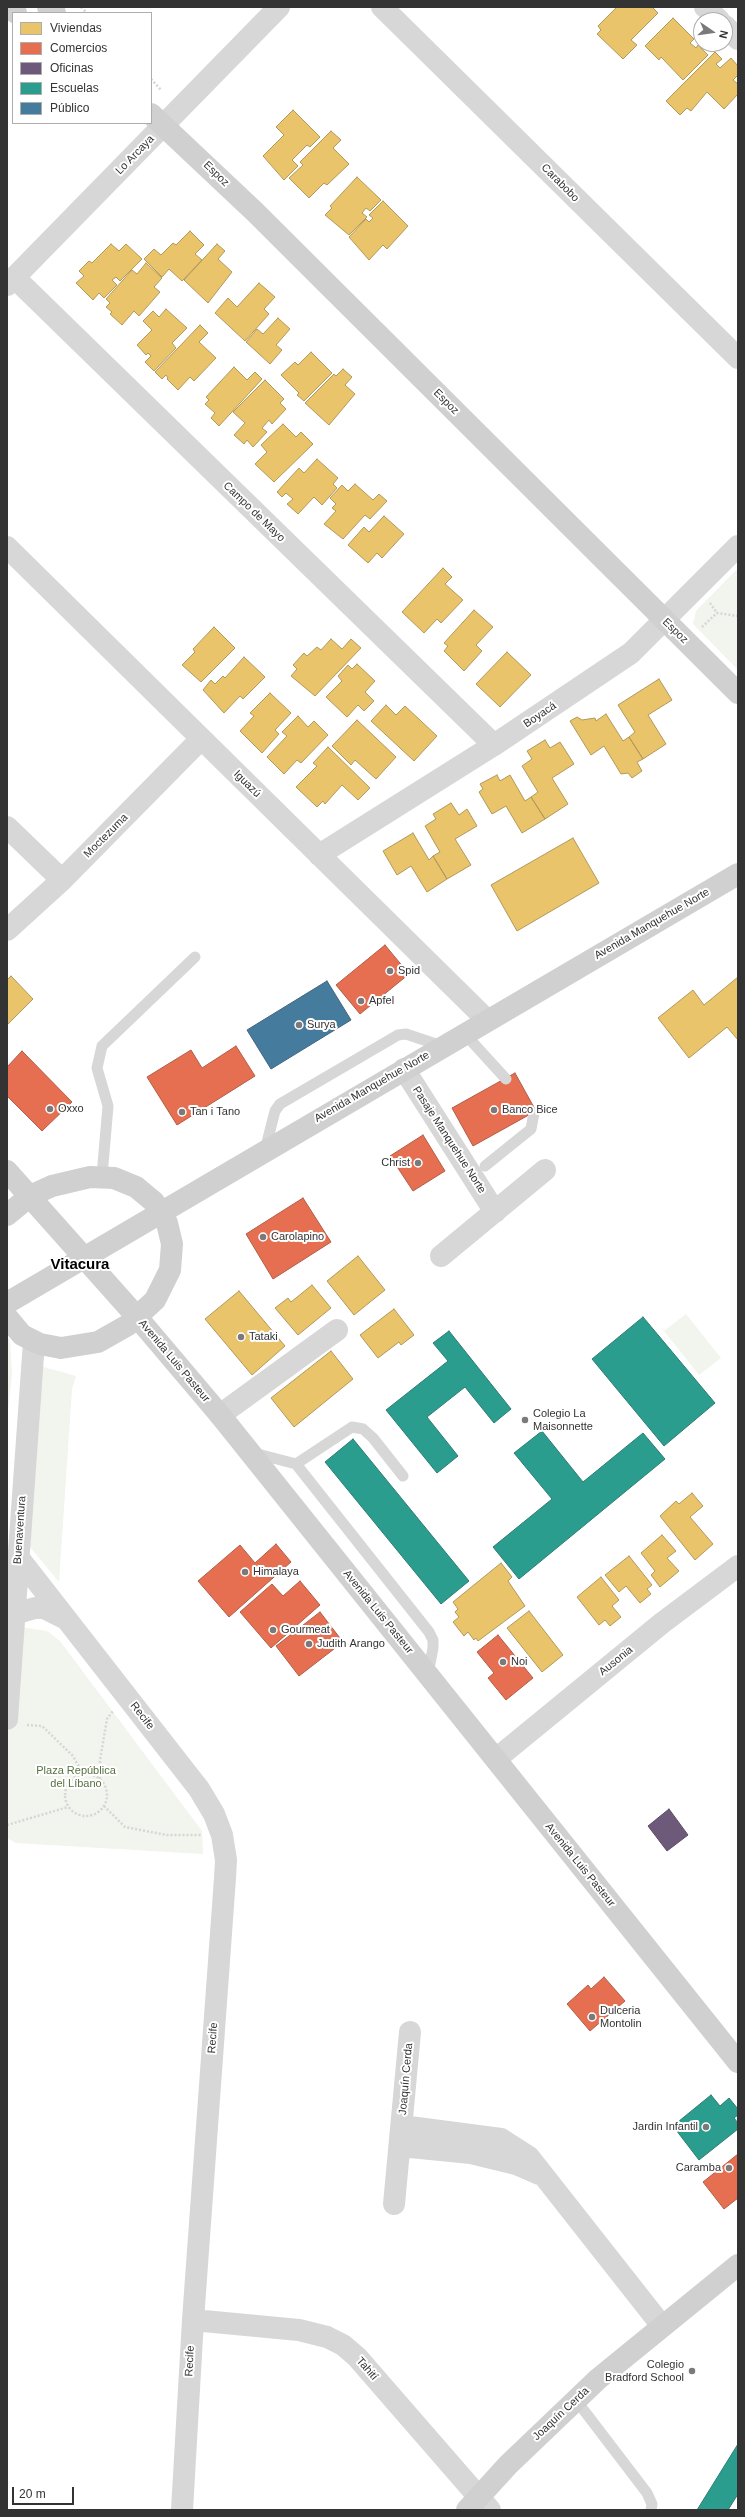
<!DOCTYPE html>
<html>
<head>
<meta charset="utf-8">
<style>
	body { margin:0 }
	#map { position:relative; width:745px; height:2517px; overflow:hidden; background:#fff; font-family:Helvetica,sans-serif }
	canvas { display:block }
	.frame { position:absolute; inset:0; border:8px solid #333; pointer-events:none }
	.legend { position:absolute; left:12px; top:12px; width:140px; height:112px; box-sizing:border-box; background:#fff; border:1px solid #adadad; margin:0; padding:5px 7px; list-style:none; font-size:12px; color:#333 }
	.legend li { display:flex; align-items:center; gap:8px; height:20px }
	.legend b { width:20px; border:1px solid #adadad }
	.north { position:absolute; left:693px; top:12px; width:40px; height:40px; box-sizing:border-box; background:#fff; border:1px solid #adadad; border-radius:50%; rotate:103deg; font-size:11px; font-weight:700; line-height:16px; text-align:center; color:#333 }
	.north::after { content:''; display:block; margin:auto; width:14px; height:18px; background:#7a7a7a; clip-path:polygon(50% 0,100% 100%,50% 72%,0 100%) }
	.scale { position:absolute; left:12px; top:2487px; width:62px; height:18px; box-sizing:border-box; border:2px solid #333; border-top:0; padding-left:5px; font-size:12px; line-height:14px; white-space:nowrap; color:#333; -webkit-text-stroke:3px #fff; paint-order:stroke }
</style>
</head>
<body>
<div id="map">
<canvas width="745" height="2517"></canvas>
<div class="frame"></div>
<ul class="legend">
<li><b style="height:11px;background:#e9c46a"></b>Viviendas</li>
<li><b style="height:11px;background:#e76f51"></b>Comercios</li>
<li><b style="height:11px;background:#6d597a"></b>Oficinas</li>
<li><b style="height:11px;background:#2a9d8f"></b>Escuelas</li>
<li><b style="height:11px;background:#457b9d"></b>Público</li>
</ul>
<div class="north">N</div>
<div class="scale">20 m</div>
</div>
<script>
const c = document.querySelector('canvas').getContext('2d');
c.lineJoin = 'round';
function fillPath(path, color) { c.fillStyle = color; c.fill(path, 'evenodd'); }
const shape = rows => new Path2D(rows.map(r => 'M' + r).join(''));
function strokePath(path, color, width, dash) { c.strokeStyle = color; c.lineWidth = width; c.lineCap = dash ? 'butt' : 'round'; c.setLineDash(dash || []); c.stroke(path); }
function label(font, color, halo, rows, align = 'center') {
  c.font = font + ' Helvetica,sans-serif'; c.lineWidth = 4; c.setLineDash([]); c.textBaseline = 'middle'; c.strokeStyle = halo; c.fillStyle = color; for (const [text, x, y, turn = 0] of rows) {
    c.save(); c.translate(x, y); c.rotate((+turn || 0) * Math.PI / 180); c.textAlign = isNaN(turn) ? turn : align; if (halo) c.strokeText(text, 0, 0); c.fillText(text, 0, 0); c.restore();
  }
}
fillPath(shape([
	[738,568,738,670,693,624,696,611],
	[686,1314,721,1358,699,1375,664,1331],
	[7,1337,10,1341,12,1373,7,1420],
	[40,1366,76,1376,72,1389,59,1582,30,1547],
	[7,1625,47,1631,60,1641,202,1831,203,1854,16,1843,7,1838]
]), '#f1f5ed');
const homes = shape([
	[617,7,652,7,658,13,631,40,637,45,623,59,597,34,601,30,598,26,617,7],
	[673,18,694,39,690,43,696,48,698,45,708,55,683,80,661,57,659,60,645,46,673,18],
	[715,52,722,59,716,64,720,68,731,58,738,66,738,75,733,80,738,84,738,94,724,109,707,92,691,111,687,108,680,115,666,101,715,52],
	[293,110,320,137,310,147,307,145,292,160,298,166,284,180,263,156,284,135,276,127,293,110],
	[331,131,341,140,333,148,349,164,327,185,324,183,309,198,289,178,303,165,300,162,331,131],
	[357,177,381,200,370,211,366,208,362,213,367,217,349,235,325,215,332,208,330,206,357,177],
	[383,201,408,226,387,249,383,245,369,260,349,237,366,219,369,222,373,218,369,215,383,201],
	[190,231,204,245,195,254,202,260,182,281,169,269,162,277,144,259,154,249,161,255,173,243,176,245,190,231],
	[111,244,119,251,126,244,142,259,120,281,116,277,112,280,117,285,104,298,99,293,93,300,76,283,84,276,79,271,89,261,92,263,111,244],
	[217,244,225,251,218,259,232,272,208,303,184,280,217,244],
	[146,263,162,278,154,287,160,292,139,316,134,311,122,325,110,314,112,312,106,307,110,303,106,299,132,270,137,274,146,263],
	[259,283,275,297,264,309,269,314,245,341,215,313,228,298,237,307,259,283],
	[166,309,187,328,172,343,176,348,154,371,145,362,151,356,148,353,146,355,137,345,152,330,143,321,153,311,159,317,166,309],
	[278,318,290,329,276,345,282,350,270,364,246,342,257,329,263,334,278,318],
	[200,325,208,333,199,342,216,358,194,381,190,377,178,390,167,379,168,378,166,375,162,379,155,372,200,325],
	[311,352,332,373,304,401,297,395,299,393,281,375,295,362,298,365,311,352],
	[234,367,247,380,255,372,262,379,219,426,211,418,215,413,205,404,209,400,206,397,234,367],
	[343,369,352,377,345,385,355,394,329,425,305,403,334,374,336,376,343,369],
	[265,380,284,399,280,403,286,409,272,424,269,420,262,428,267,432,253,447,247,440,244,444,234,435,245,423,233,412,265,380],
	[283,424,296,437,301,432,313,444,274,482,255,464,267,452,261,445,283,424],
	[317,459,338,478,333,484,337,488,322,505,314,497,298,514,287,504,293,499,286,493,282,497,277,492,299,468,304,473,317,459],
	[355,484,373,500,379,494,387,501,370,519,365,515,343,539,324,524,336,511,332,508,336,504,330,498,342,485,348,491,355,484],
	[384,516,404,534,382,558,377,553,368,563,348,545,364,527,369,532,384,516],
	[443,568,452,577,445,584,463,600,441,623,437,619,424,633,402,612,443,568],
	[474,610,493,627,476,645,482,651,464,671,444,651,448,646,444,643,474,610],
	[214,627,235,648,201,682,182,665,195,652,193,649,214,627],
	[331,639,342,649,351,639,361,648,315,696,291,676,297,669,293,665,304,653,307,656,317,647,321,650,331,639],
	[507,652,531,675,500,707,476,684,507,652],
	[244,657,265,677,243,699,240,696,224,713,203,690,211,680,215,684,223,676,225,678,244,657],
	[357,664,375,681,365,692,374,701,364,711,358,705,347,717,326,697,342,681,338,676,348,665,352,669,357,664],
	[659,679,672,700,648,715,666,744,643,759,629,737,635,732,618,705,659,679],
	[270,693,291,713,275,730,279,734,262,753,240,731,254,716,250,713,270,693],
	[386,705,396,715,405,706,437,736,414,761,371,721,386,705],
	[606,714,623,741,629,737,643,759,637,762,642,771,632,778,628,773,621,774,604,746,591,755,570,721,577,717,582,720,595,718,596,721,606,714],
	[298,716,308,727,314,721,328,735,301,763,297,760,284,774,267,757,287,736,282,732,298,716],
	[357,720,396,757,376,779,355,760,351,765,332,746,357,720],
	[545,740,550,748,560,742,574,764,552,778,568,804,545,819,531,797,538,792,522,766,532,759,527,751,545,740],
	[328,747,370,788,358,800,342,785,325,804,323,801,317,807,296,787,317,766,313,763,328,747],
	[497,775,500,781,510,775,525,801,531,797,545,819,522,833,506,806,492,814,479,792,483,789,480,784,497,775],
	[451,803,459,815,467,809,477,826,455,839,471,865,447,879,433,856,440,852,425,826,436,819,433,814,451,803],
	[413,833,429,860,433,856,447,879,427,892,411,866,397,875,383,851,413,833],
	[573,838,599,883,517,931,491,885,573,838],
	[11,976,33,999,7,1025,7,980,11,976],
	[738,977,738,1040,727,1027,689,1058,658,1018,693,990,704,1005,738,977],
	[358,1256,385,1290,354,1315,327,1281,358,1256],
	[312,1285,331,1308,298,1335,275,1308,288,1298,291,1302,312,1285],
	[239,1291,285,1346,252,1375,205,1319,239,1291],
	[394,1309,414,1335,401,1345,399,1342,378,1358,360,1335,394,1309],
	[331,1351,353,1379,294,1427,271,1398,331,1351],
	[692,1493,703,1506,690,1517,713,1544,695,1560,660,1516,676,1501,679,1504,692,1493],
	[662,1535,676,1551,667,1558,679,1571,660,1587,651,1575,655,1571,641,1553,662,1535],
	[629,1556,652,1585,647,1589,651,1594,640,1603,626,1586,619,1592,605,1575,629,1556],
	[501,1563,512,1577,508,1581,525,1606,478,1641,476,1638,474,1640,468,1632,464,1636,453,1622,459,1617,455,1612,458,1609,453,1602,501,1563],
	[601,1577,619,1600,612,1606,621,1617,610,1626,605,1620,599,1625,577,1597,601,1577],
	[529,1611,563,1655,542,1672,507,1628,529,1611]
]);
fillPath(homes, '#e9c46a');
strokePath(homes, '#b2985a', 1);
const shops = shape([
	[385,945,409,974,360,1014,336,985,385,945],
	[236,1046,255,1076,177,1125,147,1077,191,1050,202,1068,236,1046],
	[22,1051,72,1102,42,1131,7,1096,7,1067,22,1051],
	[515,1073,536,1111,473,1146,452,1108,515,1073],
	[423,1135,445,1171,413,1191,390,1156,423,1135],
	[303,1198,331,1242,273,1279,246,1234,303,1198],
	[276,1544,291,1562,229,1617,198,1581,240,1545,255,1563,276,1544],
	[300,1581,320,1605,271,1648,240,1612,272,1584,283,1596,300,1581],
	[320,1612,343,1642,299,1676,276,1646,320,1612],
	[498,1635,533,1678,506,1700,488,1678,494,1673,477,1652,498,1635],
	[604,1977,625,2001,590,2031,567,2004,588,1985,591,1989,604,1977],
	[738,2154,738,2198,724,2209,703,2182,738,2154]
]);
fillPath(shops, '#e76f51');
strokePath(shops, '#b15d48', 1);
const offices = shape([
	[669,1809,688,1835,667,1851,648,1826,669,1809]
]);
fillPath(offices, '#6d597a');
strokePath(offices, '#5c4e65', 1);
const schools = shape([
	[643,1317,715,1403,664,1446,592,1359,643,1317],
	[449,1331,511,1409,494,1423,465,1387,427,1417,458,1456,437,1473,386,1410,448,1361,433,1343,449,1331],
	[542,1431,583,1482,643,1433,665,1459,519,1579,493,1547,552,1499,514,1453,542,1431],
	[353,1439,469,1581,441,1604,325,1462,353,1439],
	[711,2095,720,2106,729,2098,738,2109,738,2115,734,2118,738,2123,738,2129,699,2160,673,2126,711,2095],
	[738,2444,738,2494,728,2510,697,2510,738,2444]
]);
fillPath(schools, '#2a9d8f');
strokePath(schools, '#2d7d73', 1);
const public = shape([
	[327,981,351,1020,271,1069,247,1030,327,981]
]);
fillPath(public, '#457b9d');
strokePath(public, '#40657d', 1);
strokePath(shape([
	[81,7,87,13],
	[151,79,161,90],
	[710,603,717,613],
	[702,627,717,613,738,616],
	[27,1725,42,1726,73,1756,83,1774],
	'65 1795a21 21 0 1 1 42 0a21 21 0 1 1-42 0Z',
	[100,1779,100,1760,107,1719,113,1711],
	[104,1806,125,1827,167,1835,201,1835],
	[7,1825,68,1807]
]), '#d6d6d6', 2.5, [2, 2]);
strokePath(shape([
	[464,1033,506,1079],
	[265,1150,275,1111,280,1104,398,1035,406,1034,442,1046],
	[485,1166,531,1129,534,1113],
	[102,1176,108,1106,97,1068,102,1046,195,957],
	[254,1453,296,1464,429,1632,433,1640,433,1648,428,1674],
	[296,1464,352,1427,363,1429,373,1438,403,1476],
	[576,2400,647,2493,652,2504,651,2510]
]), '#d7d7d7', 11);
strokePath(shape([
	[382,7,738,358],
	[705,7,719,20],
	[725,26,738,39],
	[15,278,494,745],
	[7,285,279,7],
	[7,547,487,1020],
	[7,827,62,880],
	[319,855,494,745,631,653,738,546],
	[7,930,62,880,201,739],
	[404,1069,495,1212],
	[441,1256,545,1170],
	[220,1415,337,1330],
	[7,1574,18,1557,199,1789,214,1814,222,1835,226,1860,225,1878,193,2320,182,2510],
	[14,1614,35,1608,44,1608,64,1618],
	[7,1719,34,1342],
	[496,1759,662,1623,738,1566],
	[402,2126,501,2139,529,2157,662,2326],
	[400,2146,471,2153,516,2164,539,2174],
	[394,2204,410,2032],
	[193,2320,299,2330,327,2337,343,2345,357,2357,490,2510]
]), '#d7d7d7', 22);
strokePath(shape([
	[9,7,16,13],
	[48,7,55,13],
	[151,114,255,212,738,693],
	[7,1171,137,1317,220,1415,738,2062],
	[7,1215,30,1196,52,1186,90,1177,114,1178,136,1187,154,1202,167,1223,172,1244,170,1270,155,1300,128,1325,98,1342,61,1348,40,1344,22,1335,7,1317],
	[7,1303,738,874],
	[467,2510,508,2465,598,2379,738,2265]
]), '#d0d0d0', 22);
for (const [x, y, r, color] of [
	[390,971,4,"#7a7a7a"],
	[361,1001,4,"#7a7a7a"],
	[299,1025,4,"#7a7a7a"],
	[50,1109,4,"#7a7a7a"],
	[494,1110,4,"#7a7a7a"],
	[182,1112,4,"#7a7a7a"],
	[418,1163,4,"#7a7a7a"],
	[263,1237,4,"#7a7a7a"],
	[241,1337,4,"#7a7a7a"],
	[525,1420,4,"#7a7a7a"],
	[245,1572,4,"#7a7a7a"],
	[273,1630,4,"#7a7a7a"],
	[309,1644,4,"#7a7a7a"],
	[503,1662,4,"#7a7a7a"],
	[592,2017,4,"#7a7a7a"],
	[706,2127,4,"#7a7a7a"],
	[729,2168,4,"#7a7a7a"],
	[692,2371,4,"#7a7a7a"]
]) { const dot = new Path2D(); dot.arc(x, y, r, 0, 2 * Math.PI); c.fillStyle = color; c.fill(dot); strokePath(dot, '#fff', 1.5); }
label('11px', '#333', '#fff', [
	["Lo Arcaya",135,155,-46],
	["Espoz",216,174,44],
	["Carabobo",560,183,45],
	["Espoz",446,402,45],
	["Campo de Mayo",254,512,44],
	["Espoz",675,631,44],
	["Boyacá",540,715,-34],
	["Iguazú",247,784,45],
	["Moctezuma",106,836,-45],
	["Avenida Manquehue Norte",652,924,-30],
	["Avenida Manquehue Norte",372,1087,-30],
	["Pasaje Manquehue Norte",449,1140,57],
	["Avenida Luis Pasteur",174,1361,50],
	["Buenaventura",20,1530,-86],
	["Avenida Luis Pasteur",378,1612,51],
	["Ausonia",616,1661,-39],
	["Recife",142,1716,52],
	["Avenida Luis Pasteur",580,1865,51],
	["Recife",213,2038,-86],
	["Joaquín Cerda",406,2079,-85],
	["Recife",190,2361,-87],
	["Tahití",367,2369,49],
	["Joaquín Cerda",561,2414,-43]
]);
label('11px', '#333', '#fff', [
	["Spid",398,971],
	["Apfel",369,1001],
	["Surya",307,1025],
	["Oxxo",58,1109],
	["Banco Bice",502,1110],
	["Tan i Tano",190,1112],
	["Christ",410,1163,"right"],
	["Carolapino",271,1237],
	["Tataki",249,1337],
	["Colegio La",533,1414],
	["Maisonnette",533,1427],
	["Himalaya",253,1572],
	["Gourmeat",281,1630],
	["Judith Arango",317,1644],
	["Noi",511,1662],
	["Dulceria",600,2011],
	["Montolin",600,2024],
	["Jardin Infantil",698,2127,"right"],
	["Caramba",721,2168,"right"],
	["Colegio",684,2365,"right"],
	["Bradford School",684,2378,"right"]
], 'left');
label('11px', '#56703f', '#fff', [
	["Plaza República",76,1771],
	["del Líbano",76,1784]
]);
label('bold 15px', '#000', '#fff', [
	["Vitacura",80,1265]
]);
</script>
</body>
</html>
